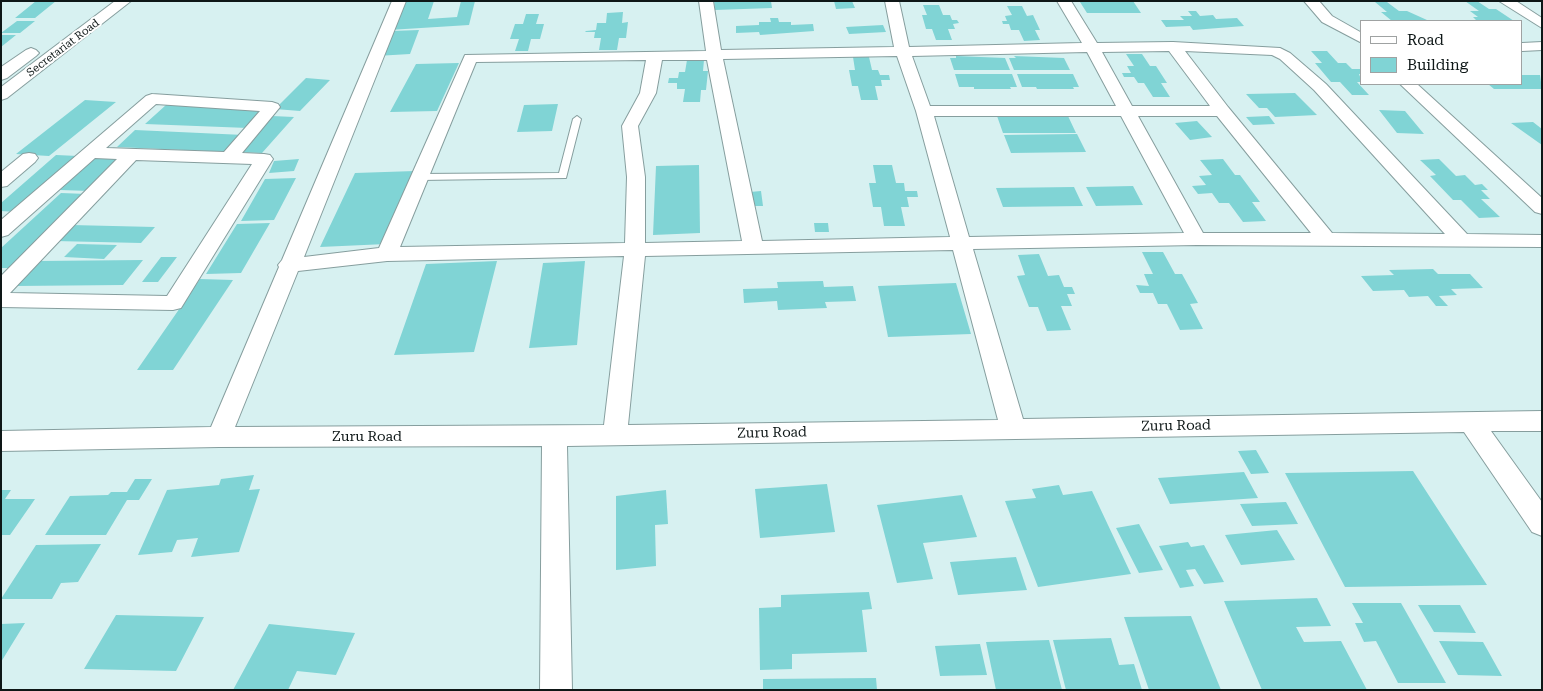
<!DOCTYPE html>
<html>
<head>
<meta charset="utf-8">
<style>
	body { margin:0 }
	#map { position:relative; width:1543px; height:691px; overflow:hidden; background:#d7f1f1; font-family:"Roboto Serif",serif }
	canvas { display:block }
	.frame { position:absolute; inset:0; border:2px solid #0e1717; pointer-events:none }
	.legend { position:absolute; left:1360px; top:20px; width:162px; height:65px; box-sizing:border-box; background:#fff; border:1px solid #9fa2a2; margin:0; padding:6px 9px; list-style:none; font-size:15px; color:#0e1717 }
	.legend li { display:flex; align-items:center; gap:10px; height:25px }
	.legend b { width:25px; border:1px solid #9fa2a2 }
</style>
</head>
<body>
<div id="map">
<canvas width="1543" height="691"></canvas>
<div class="frame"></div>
<ul class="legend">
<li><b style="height:6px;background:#fff"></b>Road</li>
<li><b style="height:14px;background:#80d4d5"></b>Building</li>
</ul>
</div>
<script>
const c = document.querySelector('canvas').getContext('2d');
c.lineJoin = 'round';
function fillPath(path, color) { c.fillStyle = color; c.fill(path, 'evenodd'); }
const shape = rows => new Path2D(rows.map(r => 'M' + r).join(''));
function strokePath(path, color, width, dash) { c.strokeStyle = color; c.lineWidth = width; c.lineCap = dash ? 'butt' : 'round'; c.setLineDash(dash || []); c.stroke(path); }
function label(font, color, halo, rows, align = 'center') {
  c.font = font + ' "Roboto Serif",serif'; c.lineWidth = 4; c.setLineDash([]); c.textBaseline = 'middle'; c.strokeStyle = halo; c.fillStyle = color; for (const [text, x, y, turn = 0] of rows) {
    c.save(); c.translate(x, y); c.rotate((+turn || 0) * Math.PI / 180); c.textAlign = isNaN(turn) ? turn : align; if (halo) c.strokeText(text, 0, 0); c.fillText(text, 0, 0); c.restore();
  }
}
fillPath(shape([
	[36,1,56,1,35,18,15,18],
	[400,1,434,1,428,19,457,17,461,1,475,1,469,25,389,30],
	[714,1,771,1,772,8,715,10],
	[834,1,852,1,855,8,836,9],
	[1133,1,1141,13,1087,13,1080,2],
	[1465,1,1477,1,1489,9,1496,9,1514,21,1476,20,1473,17,1478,17,1470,11,1479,11],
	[1375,2,1387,2,1399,11,1407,11,1427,20,1392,21,1381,12,1387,12],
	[923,5,939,5,943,15,950,15,952,20,957,20,959,23,953,24,955,29,948,29,952,40,936,40,932,29,926,29,922,15,927,15],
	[1007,6,1022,6,1027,16,1033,15,1040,30,1035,30,1040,40,1024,41,1019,30,1011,30,1009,24,1003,24,1002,21,1007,21,1005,16,1012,15],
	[1188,11,1196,11,1200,16,1213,15,1216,19,1237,18,1244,26,1193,30,1190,26,1166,27,1161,20,1184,20,1180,16,1192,16],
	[623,12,622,23,628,22,626,38,619,38,617,50,599,50,601,38,594,38,595,32,585,32,586,31,596,30,597,23,606,23,607,13],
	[526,14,539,14,536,24,544,24,540,39,531,39,528,51,515,51,519,39,510,39,515,24,523,24],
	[770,18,778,18,779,22,791,22,791,25,813,24,814,31,760,35,759,32,736,33,736,26,759,25,759,22,771,22],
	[17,21,35,21,20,33,1,33],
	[883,25,886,32,849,34,846,27],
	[419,30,410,54,376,56,392,31],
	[1,35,16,35,1,47],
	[1311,51,1327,51,1338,63,1346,63,1352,69,1362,69,1362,74,1359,74,1362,82,1357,82,1369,95,1352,95,1340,82,1331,82,1315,63,1322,63],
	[1126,54,1142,54,1150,66,1156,66,1167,83,1161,83,1170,97,1153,97,1144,83,1138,83,1134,77,1124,77,1122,73,1131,73,1127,66,1134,66],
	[956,56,1005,58,1010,70,954,70,950,58,956,58],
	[1014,56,1064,58,1070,70,1014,70,1009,58,1016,58],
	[853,57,869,57,872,70,878,70,880,75,889,75,890,80,881,80,882,86,875,86,878,100,861,100,858,86,852,86,849,70,855,70],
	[687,60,704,60,703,71,708,71,706,90,701,90,700,102,683,102,685,89,677,89,677,83,668,83,669,78,678,78,679,72,685,72],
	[459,63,437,111,390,112,416,64],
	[955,74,1012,74,1017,87,1010,87,1011,89,974,89,974,87,959,87],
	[1017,74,1073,74,1079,87,1073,87,1074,89,1037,89,1036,87,1022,87],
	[1522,75,1540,75,1542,89,1494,89,1488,84,1522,84],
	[306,78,330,80,300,111,275,109],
	[1295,93,1317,115,1275,117,1267,108,1259,108,1246,94],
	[85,100,116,102,49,156,16,154],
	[558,104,552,131,517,132,524,105],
	[166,105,265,109,248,128,145,124],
	[1379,110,1405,111,1424,134,1397,133],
	[272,116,294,117,262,153,239,152],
	[997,116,1068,116,1076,133,1003,133],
	[1269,116,1275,124,1253,125,1246,117],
	[1197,121,1212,137,1190,140,1175,123],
	[1533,122,1542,129,1542,145,1511,123],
	[135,130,244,135,229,152,117,147],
	[1077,134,1086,152,1011,153,1004,135],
	[56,155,78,156,16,212,1,211,1,203],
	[96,157,124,158,90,191,60,190],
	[299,159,294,171,269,173,274,161],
	[1223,159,1235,175,1240,175,1260,202,1252,202,1266,221,1243,222,1229,203,1219,203,1212,193,1198,194,1192,186,1206,185,1199,176,1212,175,1200,160],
	[1439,159,1456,176,1465,175,1475,185,1482,184,1488,190,1481,190,1490,199,1481,199,1500,217,1479,218,1461,200,1453,200,1430,176,1436,175,1420,160],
	[699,165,700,233,653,235,656,166],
	[873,165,892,165,896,183,904,183,905,191,917,191,918,197,907,197,909,207,901,207,905,226,884,226,881,207,873,207,869,183,876,183],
	[415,171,386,244,320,247,355,173],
	[296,178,274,220,241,221,265,179],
	[1133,186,1143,205,1096,206,1086,187],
	[1074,187,1083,206,1003,207,996,188],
	[761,191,763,206,752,206,750,192],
	[61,193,87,194,8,268,1,268,1,248],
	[270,223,241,273,206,274,237,224],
	[814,223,828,223,829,232,815,232],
	[71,225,155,227,141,243,55,241],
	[77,244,117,245,104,259,64,257],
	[1142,252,1163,252,1175,274,1182,274,1198,303,1190,304,1203,329,1180,330,1167,304,1158,304,1153,293,1140,293,1136,285,1149,286,1144,274,1153,274],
	[1039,254,1048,276,1059,275,1064,287,1072,287,1075,294,1067,294,1072,306,1061,306,1071,330,1047,331,1038,307,1029,307,1017,276,1025,275,1018,255],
	[161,257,177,257,158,282,142,282],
	[143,260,123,285,15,286,38,261],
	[497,261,474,352,394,355,426,264],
	[585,261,577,345,529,348,543,263],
	[1433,269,1438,274,1470,274,1483,288,1451,289,1457,295,1439,296,1448,306,1436,306,1428,296,1409,297,1404,290,1373,291,1361,276,1394,275,1389,270],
	[200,279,233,280,173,370,137,370],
	[823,281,824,287,853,286,856,301,825,302,827,308,778,310,777,301,744,303,743,289,778,288,777,282],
	[956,283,971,334,888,337,878,286],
	[1256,450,1269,473,1251,474,1238,451],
	[1413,471,1487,585,1345,587,1285,473],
	[1244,472,1258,498,1170,504,1158,478],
	[254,475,249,490,260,489,239,552,191,557,198,538,177,540,172,552,138,555,167,490,219,485,221,479],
	[135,479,152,479,139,500,127,500,106,535,45,535,70,496,108,495,111,492,127,492],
	[827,484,835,532,760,538,755,489],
	[1059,485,1063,495,1092,491,1131,574,1038,587,1005,501,1036,498,1032,489],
	[1,490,11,490,5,499,35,499,10,535,1,535],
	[666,490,668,524,655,525,656,566,616,570,616,496],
	[962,495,977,537,923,543,933,579,897,583,877,505],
	[1286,502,1298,524,1252,526,1240,504],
	[1139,524,1163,570,1139,573,1116,528],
	[1277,530,1295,560,1241,565,1225,535],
	[1188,542,1191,547,1204,545,1224,582,1204,584,1195,569,1186,570,1194,586,1180,588,1159,546],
	[101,544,78,582,61,583,52,599,1,599,36,545],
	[1016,557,1027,590,958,595,950,562],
	[869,592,872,609,862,610,867,652,792,654,792,669,760,670,759,608,781,607,781,595],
	[1317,598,1331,626,1296,627,1304,642,1341,641,1367,690,1262,690,1224,601],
	[1352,603,1401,603,1446,683,1398,683,1376,641,1364,642,1355,623,1363,623],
	[1418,605,1460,605,1476,633,1434,632],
	[116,615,204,617,176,671,84,669],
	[1191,616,1221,690,1149,690,1124,617],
	[25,623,1,662,1,624],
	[269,624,355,633,336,675,297,671,288,690,233,690],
	[1111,638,1119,665,1134,664,1142,690,1066,690,1053,640],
	[1049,640,1062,690,996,690,986,642],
	[1439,641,1483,642,1502,676,1458,675],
	[980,644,987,675,940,676,935,646],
	[876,678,877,690,763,690,763,679]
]), '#80d4d5');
const service = shape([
	[577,116,581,119,566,178,419,180,414,177,419,174,559,173,573,119,577,116]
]);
const minor = shape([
	[115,1,131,1,7,98,1,100,1,87,115,1],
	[392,1,406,1,304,257,379,248,465,55,706,51,699,1,713,1,721,50,894,47,885,1,899,1,909,47,1082,43,1057,1,1071,1,1097,43,1173,42,1280,48,1290,53,1326,84,1467,234,1542,235,1542,247,1197,245,973,249,1023,419,1542,411,1542,431,1491,431,1542,502,1542,536,1532,532,1464,432,567,446,572,690,540,690,542,446,219,447,1,451,1,431,211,427,279,267,278,265,282,260,392,1],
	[1169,51,1210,106,1132,106,1102,52,1169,51],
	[1185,51,1272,55,1280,59,1314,90,1445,234,1332,233,1228,107,1185,51],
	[1087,52,1116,106,930,106,912,56,1087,52],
	[897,56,916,111,950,237,762,241,723,59,897,56],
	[646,60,640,93,622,126,627,177,625,243,400,247,476,62,646,60],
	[662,60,707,60,742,241,645,243,645,177,638,126,656,93,662,60],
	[934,116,1121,116,1184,233,969,237,934,116],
	[1138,116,1217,116,1311,233,1203,233,1138,116],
	[953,250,998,420,628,425,645,256,953,250],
	[624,256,604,425,235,427,298,271,387,261,624,256],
	[1304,1,1319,1,1332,16,1362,33,1362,43,1322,22,1304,1],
	[1499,1,1516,1,1542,18,1542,28,1499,1],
	[1542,42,1542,50,1522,51,1522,43,1542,42],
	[31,48,36,50,39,53,36,56,7,78,1,80,1,67,26,50,31,48],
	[1400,84,1417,84,1542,198,1542,214,1535,212,1400,84],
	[152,94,272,102,278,104,280,107,242,153,264,154,270,155,273,159,181,308,173,310,1,307,1,276,117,159,95,158,8,235,1,237,1,220,146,96,152,94],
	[156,104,260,111,224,152,106,148,156,104],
	[136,160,252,164,167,296,10,293,136,160],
	[29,153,35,154,38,158,35,162,7,186,1,187,1,172,23,154,29,153]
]);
strokePath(service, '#869e9e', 2);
strokePath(minor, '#869e9e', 2);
fillPath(service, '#fff');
fillPath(minor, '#fff');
label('11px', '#0e1717', '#fff', [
	["Secretariat Road",63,48,-37]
]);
label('14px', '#0e1717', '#fff', [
	["Zuru Road",1176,426,-1],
	["Zuru Road",772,433,-1],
	["Zuru Road",367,437]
]);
</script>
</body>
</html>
